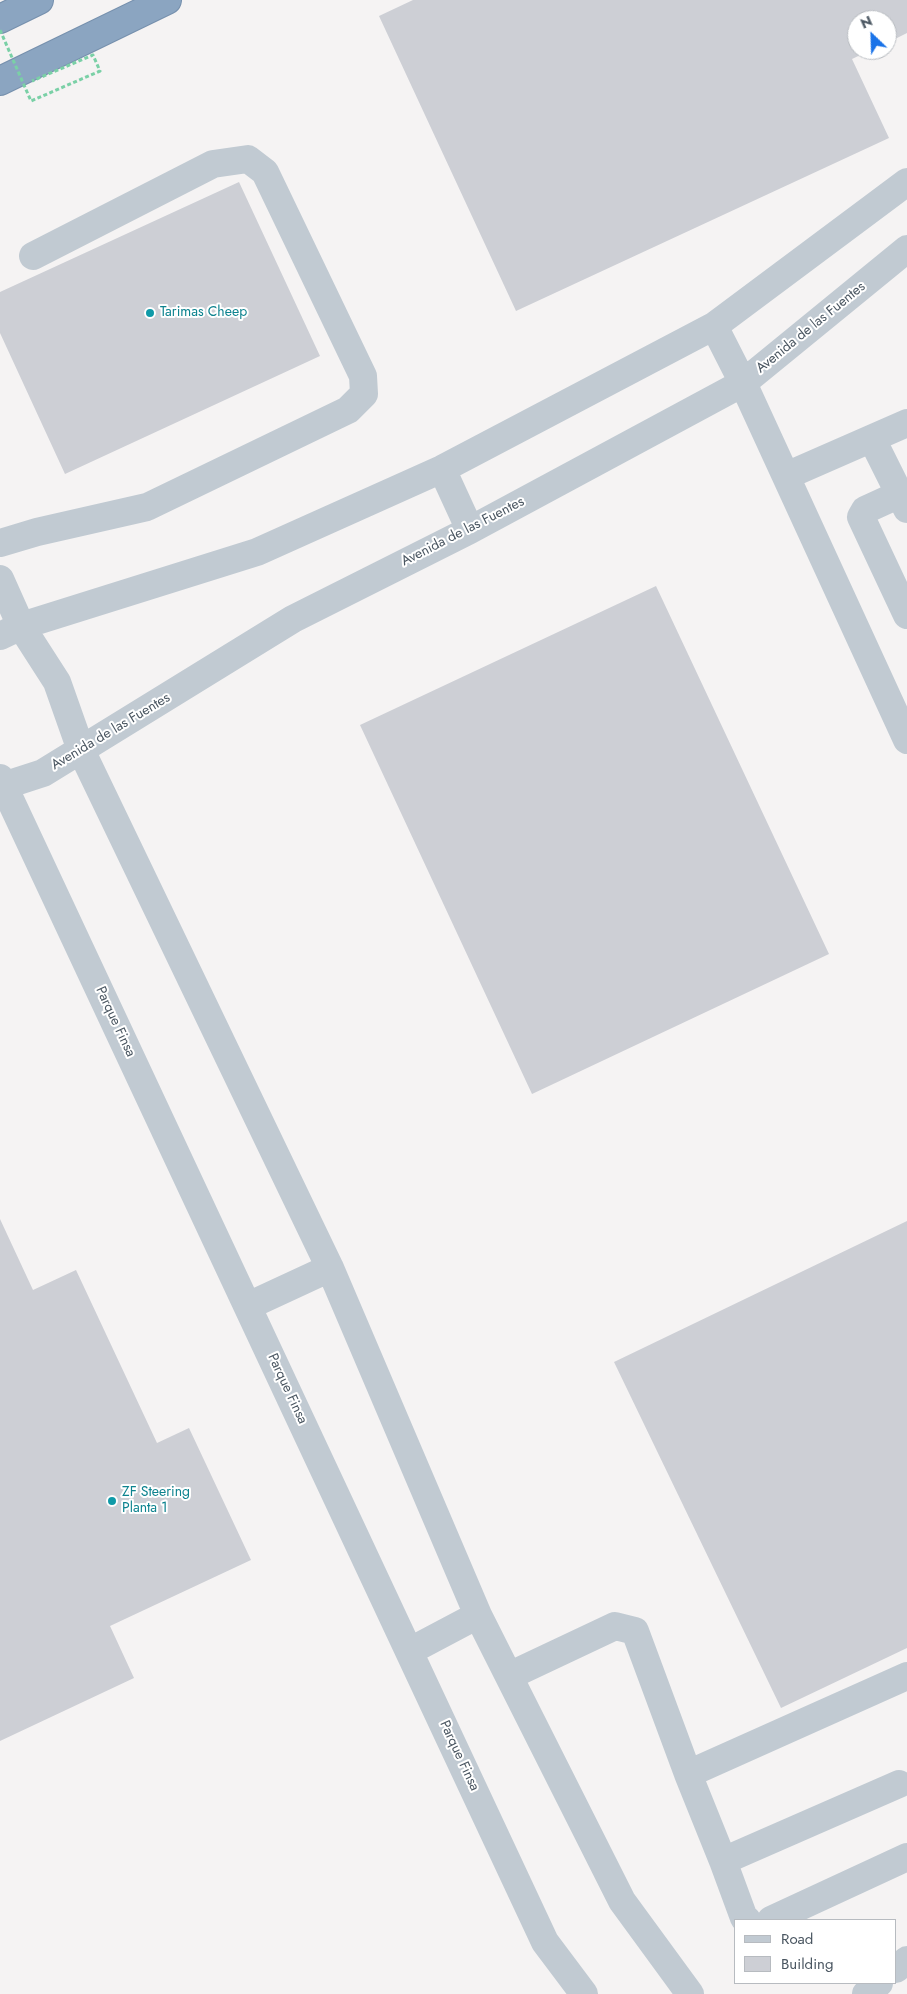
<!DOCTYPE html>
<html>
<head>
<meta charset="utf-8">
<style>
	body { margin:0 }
	#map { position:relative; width:907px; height:1994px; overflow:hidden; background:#f5f3f3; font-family:Jost,sans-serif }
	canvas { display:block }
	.legend { position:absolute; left:734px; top:1919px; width:162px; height:65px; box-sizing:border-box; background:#fff; border:1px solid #b7bbc0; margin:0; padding:6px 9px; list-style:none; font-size:15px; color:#4a5661 }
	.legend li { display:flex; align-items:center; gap:10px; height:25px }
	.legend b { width:25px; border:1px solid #b7bbc0 }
	.north { position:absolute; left:847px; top:10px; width:50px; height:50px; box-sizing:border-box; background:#fff; border:1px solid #b7bbc0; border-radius:50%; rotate:336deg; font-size:14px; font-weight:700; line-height:20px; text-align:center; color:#4a5661 }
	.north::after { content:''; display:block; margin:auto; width:18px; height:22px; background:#1a73e8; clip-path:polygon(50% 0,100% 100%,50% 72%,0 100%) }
</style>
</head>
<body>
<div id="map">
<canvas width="907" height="1994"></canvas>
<ul class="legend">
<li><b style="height:6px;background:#c1cad2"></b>Road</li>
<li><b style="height:14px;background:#cdcfd5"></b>Building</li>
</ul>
<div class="north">N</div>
</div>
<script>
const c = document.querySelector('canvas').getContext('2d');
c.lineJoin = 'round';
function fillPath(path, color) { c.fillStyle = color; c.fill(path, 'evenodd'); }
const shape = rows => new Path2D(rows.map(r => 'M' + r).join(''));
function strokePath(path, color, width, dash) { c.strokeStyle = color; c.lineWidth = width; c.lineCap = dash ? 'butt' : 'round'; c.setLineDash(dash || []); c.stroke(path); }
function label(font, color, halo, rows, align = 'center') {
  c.font = font + ' Jost,sans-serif'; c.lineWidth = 4; c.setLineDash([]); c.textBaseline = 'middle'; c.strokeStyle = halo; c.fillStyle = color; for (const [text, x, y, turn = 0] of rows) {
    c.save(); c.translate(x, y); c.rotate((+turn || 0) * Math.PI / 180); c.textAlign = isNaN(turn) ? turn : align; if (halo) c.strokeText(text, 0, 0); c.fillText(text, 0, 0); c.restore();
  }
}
fillPath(shape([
	[413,0,907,0,907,33,887,43,887,20,857,20,857,50,871,50,852,59,889,138,516,311,379,16],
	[239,182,320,356,65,474,0,333,0,292],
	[656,586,829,954,532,1094,360,725],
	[0,1219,33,1290,76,1270,157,1443,189,1428,251,1560,110,1626,134,1678,0,1741],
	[907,1221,907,1648,781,1708,614,1362]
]), '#cdcfd5');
const highway = shape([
	[0,19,39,0],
	[0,81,167,0]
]);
strokePath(highway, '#7690ad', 30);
strokePath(shape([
	[714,326,743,383,907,740],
	[872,439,907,509],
	[442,469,470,530],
	[786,476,907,423],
	[900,494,865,510,861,517,907,615],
	[0,543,37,532,147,507,348,410,364,394,363,376,265,172,248,159,213,164,33,256],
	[0,579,21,626,57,682,81,750,330,1268,478,1615,622,1901,690,1994],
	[0,636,21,626,257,552,442,469,714,326,907,182],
	[0,778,545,1942,584,1994],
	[0,787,43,773,293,619,470,530,743,383,907,249],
	[248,1306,330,1268],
	[410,1651,478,1615],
	[509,1676,615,1626,635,1631,688,1774,907,1676],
	[688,1774,723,1861,899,1784],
	[723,1861,744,1918,747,1920],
	[771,1920,907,1857],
	[896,1969,907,1960],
	[866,1994,879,1983]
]), '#c1cad2', 28);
strokePath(highway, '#8ba5c1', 28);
strokePath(shape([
	[0,30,31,101,100,71,93,55,32,81]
]), '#7ad0a6', 3, [4, 2.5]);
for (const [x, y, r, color] of [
	[150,313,5,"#0f9aa8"],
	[112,1501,5,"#0f9aa8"]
]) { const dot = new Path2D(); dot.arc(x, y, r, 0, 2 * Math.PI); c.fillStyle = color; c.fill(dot); strokePath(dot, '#fff', 2); }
label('14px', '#0d838f', '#fff', [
	["Tarimas Cheep",160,313],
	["ZF Steering",122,1493],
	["Planta 1",122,1509]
], 'left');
label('14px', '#4a5661', '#fff', [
	["Avenida de las Fuentes",811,328,-39],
	["Avenida de las Fuentes",463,532,-27],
	["Avenida de las Fuentes",111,732,-31],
	["Parque Finsa",115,1022,65],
	["Parque Finsa",287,1389,65],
	["Parque Finsa",459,1756,65]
]);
</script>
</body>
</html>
